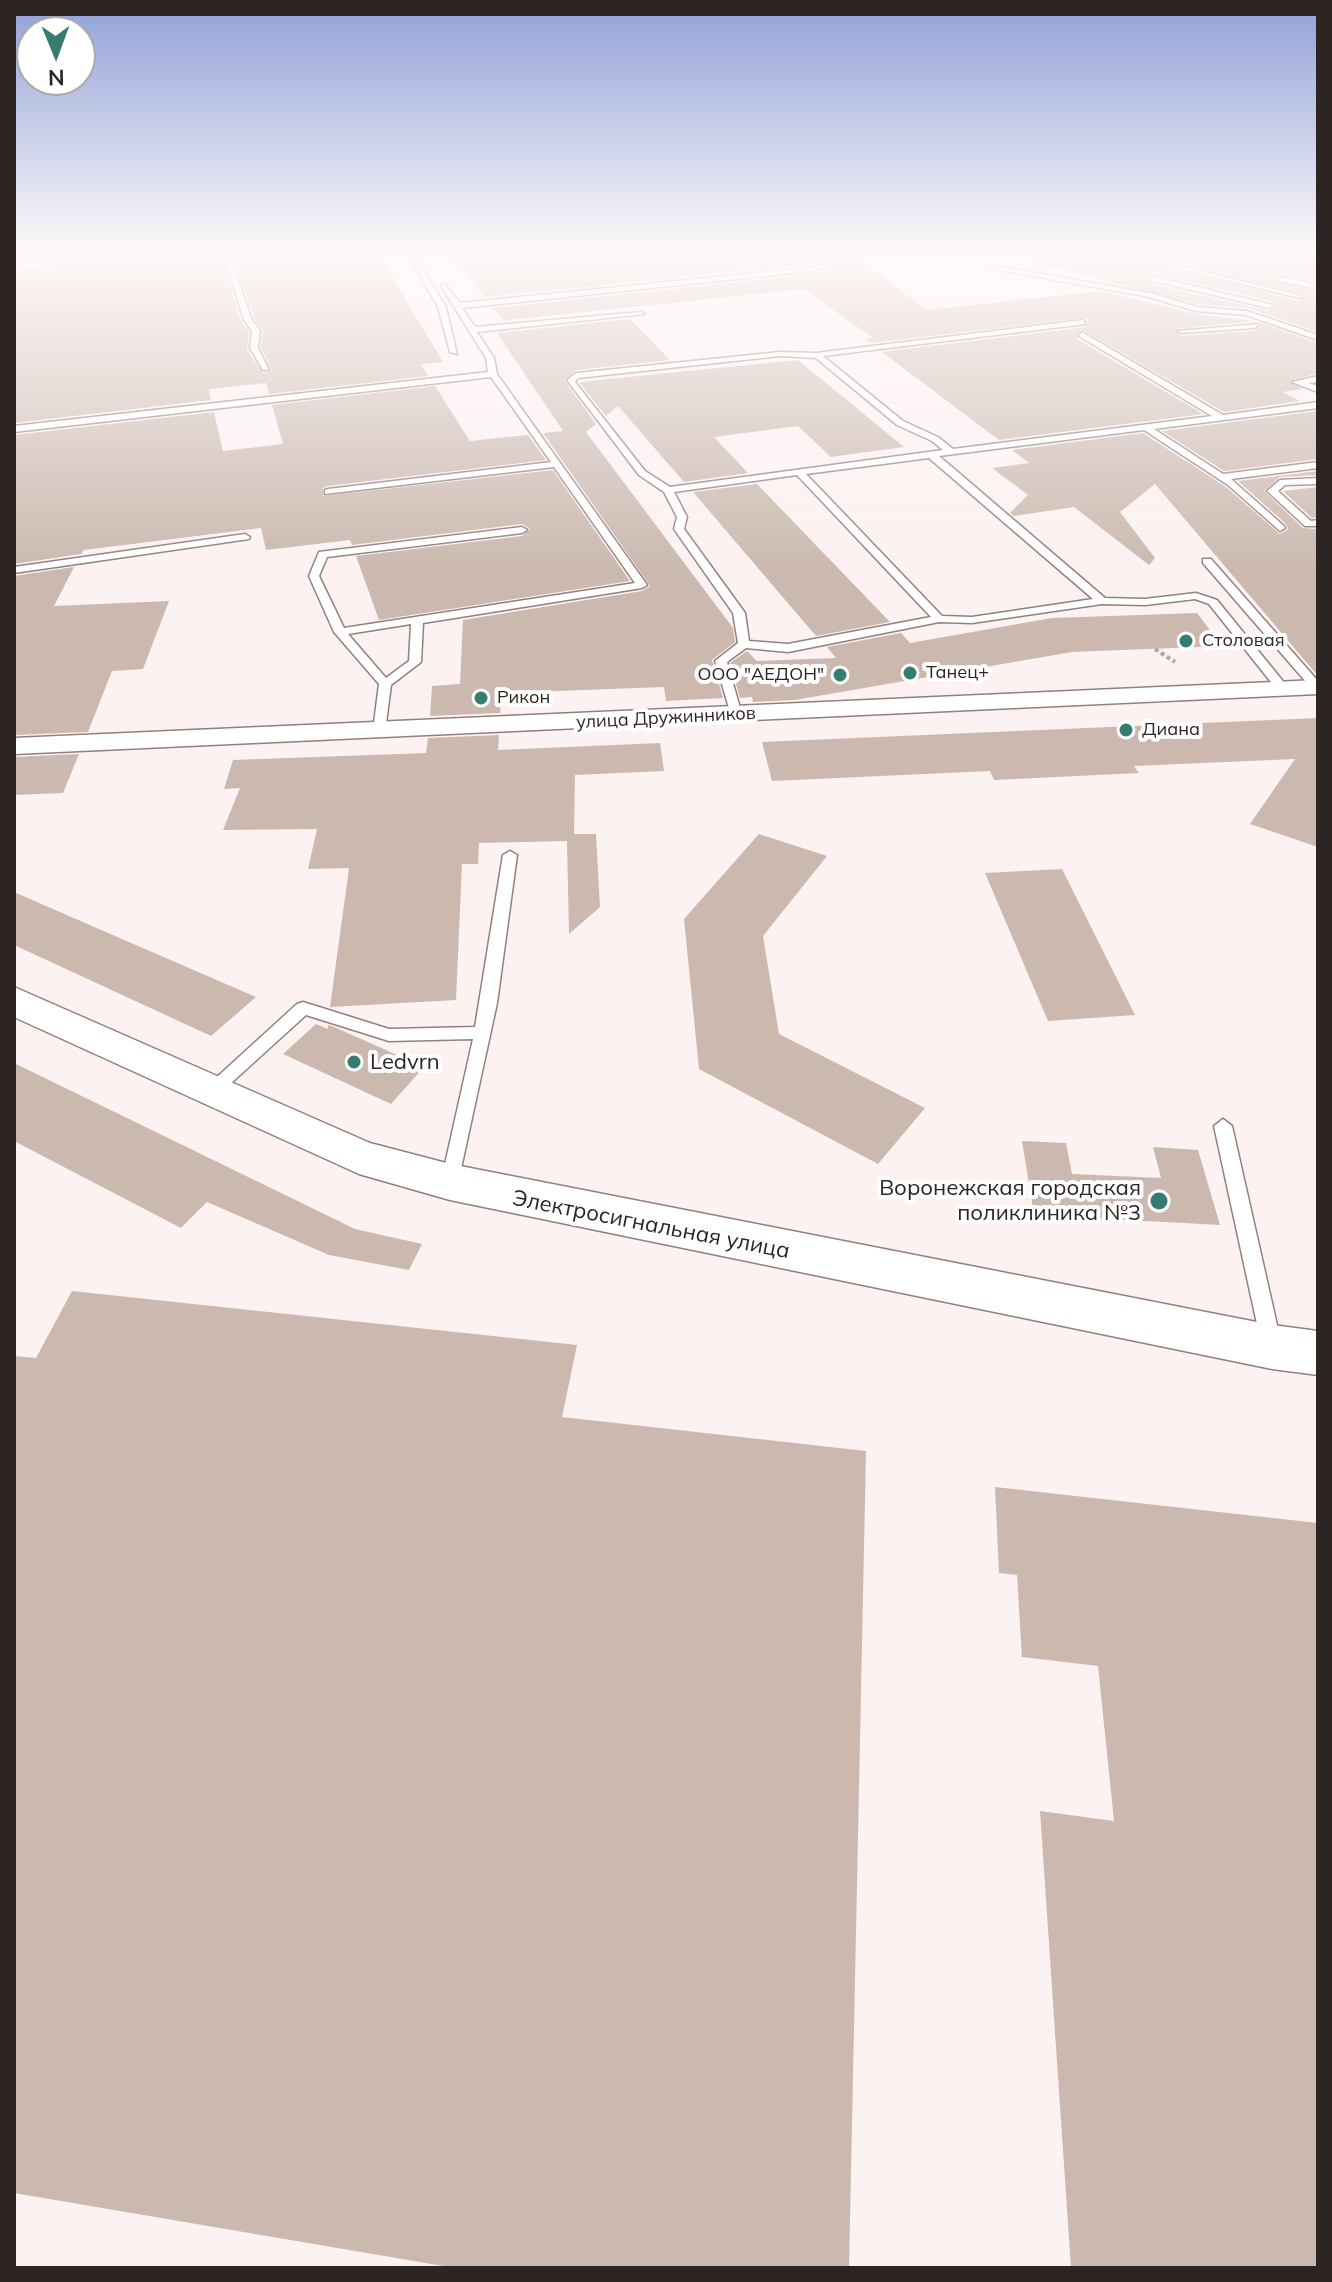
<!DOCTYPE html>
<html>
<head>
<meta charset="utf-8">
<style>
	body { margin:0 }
	#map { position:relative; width:1332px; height:2282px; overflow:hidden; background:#fcf2f2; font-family:Mulish,sans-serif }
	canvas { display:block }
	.frame { position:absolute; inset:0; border:16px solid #2d2424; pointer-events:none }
	.north { position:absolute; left:16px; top:16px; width:80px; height:80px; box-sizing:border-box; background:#fff; border:2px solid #aba7a7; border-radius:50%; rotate:179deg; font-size:22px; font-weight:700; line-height:32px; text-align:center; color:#2d2424 }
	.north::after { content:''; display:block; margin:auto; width:28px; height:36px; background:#377c70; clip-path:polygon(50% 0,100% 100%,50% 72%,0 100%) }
</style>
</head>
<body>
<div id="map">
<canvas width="1332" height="2282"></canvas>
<div class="frame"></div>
<div class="north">N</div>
</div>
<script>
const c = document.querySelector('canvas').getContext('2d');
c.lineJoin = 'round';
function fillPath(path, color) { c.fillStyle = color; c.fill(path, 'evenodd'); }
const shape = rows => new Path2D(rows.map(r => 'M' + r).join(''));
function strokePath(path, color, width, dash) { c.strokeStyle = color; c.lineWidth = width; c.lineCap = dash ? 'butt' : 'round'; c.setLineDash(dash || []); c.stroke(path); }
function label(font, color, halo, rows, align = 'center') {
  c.font = font + ' Mulish,sans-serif'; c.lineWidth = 8; c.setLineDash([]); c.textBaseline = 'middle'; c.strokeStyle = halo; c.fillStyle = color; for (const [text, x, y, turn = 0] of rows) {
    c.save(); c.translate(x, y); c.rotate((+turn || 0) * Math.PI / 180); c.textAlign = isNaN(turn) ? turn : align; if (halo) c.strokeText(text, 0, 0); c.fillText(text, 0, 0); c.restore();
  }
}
fillPath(shape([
	[219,251,241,321,249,332,247,350,263,373,272,371,261,347,263,331,255,319,231,251,335,251,339,257,378,253,443,362,421,364,428,376,269,394,266,383,209,389,211,400,14,423,14,268],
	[448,251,713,251,719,255,827,251,833,258,812,264,485,297],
	[841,251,848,251,927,310,1101,291,1195,314,1255,321,1175,329,1180,336,1255,331,1261,323,1318,343,1318,373,1289,381,1303,389,1282,392,1300,401,1224,412,1081,329,1077,339,1203,414,999,440,882,352,1086,327,1089,324,1085,318,871,343,865,339,873,338,804,289,490,322,503,320,493,308,814,274,848,263],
	[1033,251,1103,251,1298,301,1306,295,1131,251,1318,251,1318,282,1283,274,1276,281,1318,292,1318,332,1248,308,1198,304,1032,262],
	[1152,273,1270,301,1276,307,1268,311,1147,283,1146,278],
	[630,319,670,360,576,370,564,380,596,424,586,432,733,628,735,642,712,660,723,698,666,701,664,687,502,693,500,713,430,716,432,686,460,684,463,620,642,591,650,586,543,433,563,431,497,333],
	[798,360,904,447,831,457,798,426,714,437,748,473,684,482,618,406,606,416,579,382],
	[435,386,470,441,528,435,546,460,328,486,323,488,323,496,553,470,630,581,379,620,356,556,522,536,530,529,522,524,352,545,350,540,266,550,261,528,84,550,81,554,14,564,14,435,214,412,223,451,283,444,272,405],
	[1318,411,1318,459,1224,471,1162,431],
	[1143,433,1226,487,1280,534,1288,529,1286,524,1238,481,1318,471,1318,475,1280,477,1264,491,1303,528,1318,529,1318,676,1155,484,1120,512,1155,558,1149,565,1074,507,1014,516,1010,513,1028,495,992,468,1029,463,1012,450],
	[757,484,890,622,816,636,693,492],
	[1318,487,1318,517,1312,518,1283,491],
	[74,567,54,606,169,601,143,669,112,671,88,732,14,735,14,576],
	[1197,613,1222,646,1072,652,795,700,753,702,752,697,740,698,730,663,747,651,757,661,836,658,827,647,901,633,910,643,1052,618],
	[1318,718,1318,847,1250,824,1295,759,1134,766,1139,773,994,780,990,771,772,781,762,742],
	[499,735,498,750,660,743,664,771,575,775,574,834,596,834,600,907,569,934,567,841,479,843,478,864,462,864,456,1000,330,1007,349,868,308,869,317,829,223,830,240,788,224,789,233,760,426,753,428,738],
	[79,754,63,793,14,795,14,757],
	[759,834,827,856,763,936,779,1034,925,1108,878,1164,699,1069,684,919],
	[1062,869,1135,1015,1048,1021,985,873],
	[14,892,92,926,256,997,211,1036,14,945],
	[316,1024,328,1029,328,1025,332,1026,424,1067,391,1104,283,1054],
	[14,1063,355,1229,422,1244,409,1270,329,1255,207,1202,181,1228,14,1141],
	[1022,1141,1066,1143,1072,1174,1161,1178,1153,1147,1198,1150,1220,1225,1034,1215],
	[72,1291,577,1345,562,1417,866,1451,849,2268,455,2268,14,2193,14,1356,36,1358],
	[995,1487,1318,1523,1318,2268,1071,2268,1040,1811,1114,1821,1098,1666,1022,1657,1017,1575,999,1573]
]), '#cbb9af');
const service = shape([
	[119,251,146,251,14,264,14,260,119,251],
	[222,251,228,251,252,320,260,331,258,348,269,370,263,370,250,348,252,331,244,320,222,251],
	[406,251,412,251,446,307,457,354,450,352,438,307,406,251],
	[830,251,837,251,846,261,813,271,462,308,475,327,641,312,645,314,477,332,494,358,497,374,647,585,642,588,423,623,421,662,391,685,385,731,379,735,373,731,379,684,334,632,309,576,319,552,522,527,527,530,522,533,327,557,319,576,344,628,635,583,554,467,325,494,325,490,328,489,551,462,491,377,14,432,14,426,488,372,486,358,441,286,445,284,460,303,813,267,838,260,830,251],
	[411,624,409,661,386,678,348,634,411,624],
	[1106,251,1118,251,1303,296,1299,298,1106,251],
	[990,265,1150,293,1197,307,1247,311,1318,335,1318,340,1246,315,1196,311,1149,297,988,268,990,265],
	[1151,276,1269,304,1273,306,1269,308,1148,280,1151,276],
	[1282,277,1318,285,1318,289,1279,281,1282,277],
	[1083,320,1086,324,823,356,903,421,938,437,953,449,1212,416,1079,336,1082,332,1223,415,1318,402,1318,408,1154,429,1223,474,1318,462,1318,468,1231,479,1284,526,1285,528,1280,531,1228,485,1144,430,939,456,1105,598,1145,599,1196,593,1217,600,1286,685,1286,691,1278,691,1209,604,1195,599,1145,605,1102,604,972,623,939,622,788,652,746,648,727,662,742,715,732,718,715,661,738,643,733,613,674,529,677,517,664,492,639,475,567,380,576,373,780,352,816,353,1083,320],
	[780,356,816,358,897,425,932,441,943,450,670,487,645,471,575,382,578,378,780,356],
	[929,458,1093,599,972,617,942,616,806,474,929,458],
	[797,475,931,617,788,644,749,641,745,613,684,529,687,517,674,492,797,475],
	[1258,324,1255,328,1181,333,1177,331,1258,324],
	[1318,376,1318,382,1308,383,1318,386,1318,392,1292,382,1318,376],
	[1318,478,1318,484,1285,485,1278,491,1311,521,1318,520,1318,526,1305,526,1267,491,1280,480,1318,478],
	[245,534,250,537,249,539,14,573,14,567,245,534],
	[1203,559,1211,559,1318,681,1318,690,1313,690,1203,563,1203,559],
	[510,851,517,855,497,1003,457,1187,450,1189,443,1187,441,1182,473,1039,389,1041,306,1015,218,1095,206,1095,203,1091,206,1087,297,1004,303,1002,389,1029,475,1027,503,855,510,851],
	[1223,1119,1232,1126,1282,1347,1279,1353,1272,1356,1265,1353,1262,1347,1214,1126,1223,1119]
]);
const minor = shape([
	[1318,680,1318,694,14,754,14,738,1318,680]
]);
const tertiary = shape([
	[14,987,370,1143,450,1164,1272,1325,1318,1331,1318,1375,1272,1369,450,1200,359,1174,14,1017,14,987]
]);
strokePath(service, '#937f7e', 3);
strokePath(minor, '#937f7e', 3);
strokePath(tertiary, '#937f7e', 3);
strokePath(shape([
	[1155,649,1175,662]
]), '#b0a7a7', 4, [4, 3]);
fillPath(service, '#fff');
fillPath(minor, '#fff');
fillPath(tertiary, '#fff');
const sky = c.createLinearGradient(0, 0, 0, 570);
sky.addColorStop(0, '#90a1d8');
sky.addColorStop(0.44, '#fef9f9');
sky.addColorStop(1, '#fef9f900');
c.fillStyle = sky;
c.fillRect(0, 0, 1332, 570);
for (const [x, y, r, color] of [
	[1186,641,8,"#377c70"],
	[910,673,8,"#377c70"],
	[840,675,8,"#377c70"],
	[481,698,8,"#377c70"],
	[1126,730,8,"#377c70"],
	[354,1062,8,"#377c70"],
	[1159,1201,10,"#377c70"]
]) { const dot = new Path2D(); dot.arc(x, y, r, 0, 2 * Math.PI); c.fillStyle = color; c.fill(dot); strokePath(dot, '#fff', 3); }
label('18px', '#2d2424', '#fff', [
	["Столовая",1202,641],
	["Танец+",926,673],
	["ООО \"АЕДОН\"",824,675,"right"],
	["Рикон",497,698],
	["Диана",1142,730]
], 'left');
label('18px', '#2d2424', '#fff', [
	["улица Дружинников",666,718,-3]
]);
label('22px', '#2d2424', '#fff', [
	["Ledvrn",370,1062],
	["Воронежская городская",1141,1188,"right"],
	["поликлиника №3",1141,1213,"right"]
], 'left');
label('22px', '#2d2424', '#fff', [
	["Электросигнальная улица",651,1225,11]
]);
</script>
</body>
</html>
